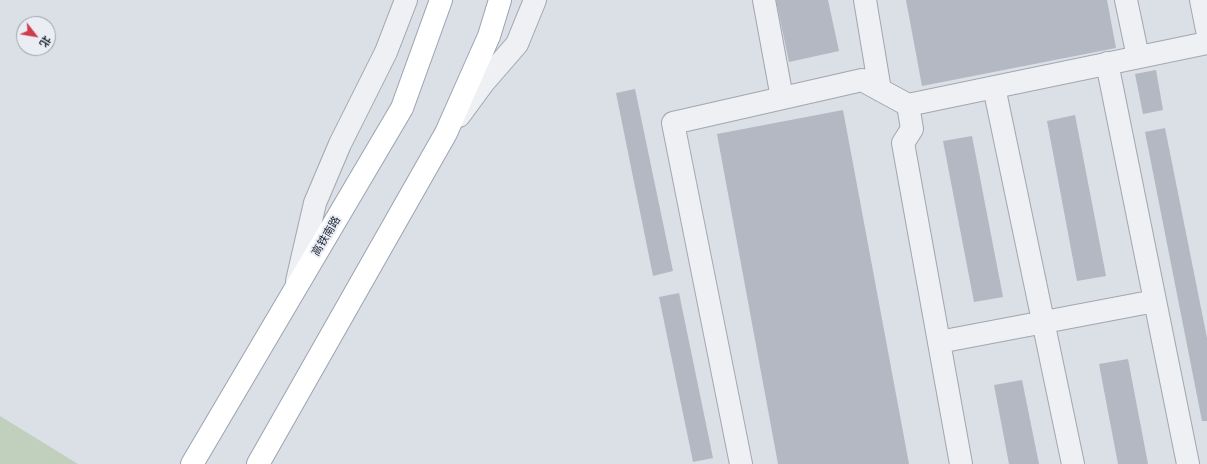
<!DOCTYPE html>
<html>
<head>
<meta charset="utf-8">
<style>
	body { margin:0 }
	#map { position:relative; width:1207px; height:464px; overflow:hidden; background:#dbdfe6; font-family:"Exo 2","Noto Sans SC",sans-serif }
	canvas { display:block }
	.north { position:absolute; left:16px; top:16px; width:40px; height:40px; box-sizing:border-box; background:#eaeef4; border:1px solid #9ba1aa; border-radius:50%; rotate:121deg; font-size:11px; font-weight:700; line-height:16px; text-align:center; color:#252d3c }
	.north::after { content:''; display:block; margin:auto; width:14px; height:18px; background:#ce3d4d; clip-path:polygon(50% 0,100% 100%,50% 72%,0 100%) }
</style>
</head>
<body>
<div id="map">
<canvas width="1207" height="464"></canvas>
<div class="north">北</div>
</div>
<script>
const c = document.querySelector('canvas').getContext('2d');
c.lineJoin = 'round';
function fillPath(path, color) { c.fillStyle = color; c.fill(path, 'evenodd'); }
const shape = rows => new Path2D(rows.map(r => 'M' + r).join(''));
function strokePath(path, color, width, dash) { c.strokeStyle = color; c.lineWidth = width; c.lineCap = dash ? 'butt' : 'round'; c.setLineDash(dash || []); c.stroke(path); }
function label(font, color, halo, rows, align = 'center') {
  c.font = font + ' "Exo 2","Noto Sans SC",sans-serif'; c.lineWidth = 4; c.setLineDash([]); c.textBaseline = 'middle'; c.strokeStyle = halo; c.fillStyle = color; for (const [text, x, y, turn = 0] of rows) {
    c.save(); c.translate(x, y); c.rotate((+turn || 0) * Math.PI / 180); c.textAlign = isNaN(turn) ? turn : align; if (halo) c.strokeText(text, 0, 0); c.fillText(text, 0, 0); c.restore();
  }
}
fillPath(shape([
	[0,416,78,464,0,464]
]), '#c0d0bc');
fillPath(shape([
	[776,0,828,0,839,51,789,62],
	[906,0,1107,0,1116,48,922,86],
	[1156,70,1163,110,1143,114,1135,74],
	[635,89,673,271,653,276,616,93],
	[843,110,909,464,778,464,717,134],
	[1075,115,1106,276,1077,281,1047,121],
	[1165,128,1207,338,1207,421,1202,421,1145,132],
	[972,136,1003,297,974,302,943,141],
	[679,293,713,458,693,462,659,297],
	[1128,359,1148,464,1118,464,1099,364],
	[1022,380,1039,464,1009,464,994,385]
]), '#b3b8c3');
const minor = shape([
	[764,0,782,98],
	[865,0,880,90],
	[1126,0,1138,57],
	[1201,0,1207,30],
	[1107,63,1188,464],
	[994,87,1073,464],
	[908,105,912,129,903,143,961,464],
	[459,116,484,82,517,44,535,0],
	[297,281,315,203,340,144,386,52,406,0],
	[939,342,1155,301],
	[741,464,673,123,862,80,908,105,1207,43]
]);
const major = shape([
	[192,464,402,108,441,0],
	[258,464,446,133,489,36,500,0]
]);
strokePath(minor, '#a1a6b0', 24);
strokePath(major, '#9ba3b2', 24);
strokePath(minor, '#eef0f4', 22);
strokePath(major, '#fff', 22);
label('11px', '#252d3c', '#eaeef4', [
	["高铁南路",326,236,-59]
]);
</script>
</body>
</html>
